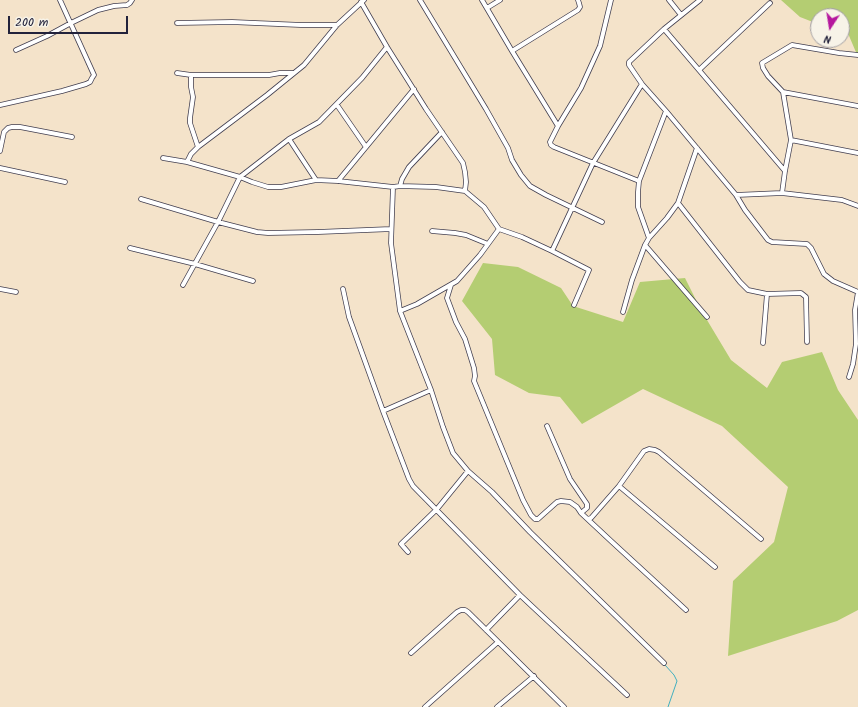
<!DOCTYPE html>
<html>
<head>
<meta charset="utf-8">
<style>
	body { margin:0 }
	#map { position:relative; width:858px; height:707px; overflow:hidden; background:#f4e3ca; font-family:Kalam,sans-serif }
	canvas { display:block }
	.north { position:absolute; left:810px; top:8px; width:40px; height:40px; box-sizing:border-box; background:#f7f3e8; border:1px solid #a29fa3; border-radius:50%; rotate:192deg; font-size:11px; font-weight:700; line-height:16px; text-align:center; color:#22223b }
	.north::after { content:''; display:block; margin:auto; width:14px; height:18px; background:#b5179e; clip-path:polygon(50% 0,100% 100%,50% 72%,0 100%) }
	.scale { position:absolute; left:8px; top:16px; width:120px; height:18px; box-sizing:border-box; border:2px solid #22223b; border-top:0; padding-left:5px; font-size:12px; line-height:14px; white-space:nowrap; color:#22223b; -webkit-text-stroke:3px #f7f3e8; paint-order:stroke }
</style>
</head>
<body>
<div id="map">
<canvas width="858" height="707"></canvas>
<div class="north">N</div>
<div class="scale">200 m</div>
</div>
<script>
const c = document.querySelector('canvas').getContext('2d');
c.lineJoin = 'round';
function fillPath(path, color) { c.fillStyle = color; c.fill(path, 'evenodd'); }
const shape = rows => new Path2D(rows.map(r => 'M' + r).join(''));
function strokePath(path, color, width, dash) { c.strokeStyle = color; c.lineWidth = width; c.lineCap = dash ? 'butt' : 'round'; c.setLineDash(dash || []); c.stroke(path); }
fillPath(shape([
	[781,0,858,0,858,57,847,31,842,31,842,16,818,16,818,24,800,17],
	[483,263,518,267,561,288,573,306,623,322,640,282,685,278,701,310,731,360,767,388,782,362,822,352,838,390,858,420,858,610,837,621,728,656,733,581,774,542,788,487,722,426,643,389,582,424,560,397,529,393,495,375,492,339,462,301]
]), '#b4cd72');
strokePath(shape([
	[665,665,674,675,677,681,668,707]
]), '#42afbf', 1);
const minor = shape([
	[420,0,486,109,508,148,512,160,521,175,530,186,546,195,602,222],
	[482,0,512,51,558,126],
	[611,0,600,46,581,88,558,126,550,142,551,145,554,147,639,181],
	[669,0,681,15],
	[700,0,664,29,629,62,629,65,642,84,666,111,736,195,745,210,768,240,772,242,807,244,811,248,824,274,833,281,858,292],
	[361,2,387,47,426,109,463,163,465,172,466,182,465,191],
	[487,8,500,0],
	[177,23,232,22,301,25,337,25],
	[664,29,785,171],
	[16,50,47,36,71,23,98,10,114,6,127,5,130,3,132,0],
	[512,51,578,10,580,7,579,3,578,0],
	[858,55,839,53,792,45,762,63,763,68,768,76,783,92,858,106],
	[699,70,770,3],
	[177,73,191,75,269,75,280,73,293,73],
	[191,75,191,87,193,97,190,118,190,123,198,147],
	[0,105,62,91,86,84,90,82,92,78,94,75,60,0],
	[337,105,366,147],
	[289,139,316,180],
	[791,140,858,153],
	[0,151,4,132,8,128,12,127,20,127,72,137],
	[163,158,187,162,240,177,252,182,268,187,281,187,316,180,338,181,393,187,400,186,436,187,465,191,484,207,499,229,522,237,552,251,589,270,574,305],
	[187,162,191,154,198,147,267,95,304,65,337,25,364,0],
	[0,168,65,182],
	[338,181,414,89],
	[400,186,402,179,409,167,442,132],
	[393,187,391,243,400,311,431,390,443,427,453,453,468,471,492,492,530,532,664,663],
	[782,193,785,171,791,140,783,92],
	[736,195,782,193,842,200,858,206],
	[141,199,218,222,257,232,268,233,318,232,391,229],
	[678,203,740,282,748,290,767,294,801,293,806,297,807,342],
	[432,231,455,233,466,235,488,244],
	[649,238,638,207,638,192,639,181,666,111],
	[645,245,707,317],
	[130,248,195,264,253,281],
	[552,251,593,163,642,84],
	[183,285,218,222,240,177,289,139,319,122,362,78,387,47],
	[451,285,447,298,456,322,465,339,474,368,475,376,474,381,523,500,531,515,535,519,538,519,557,502,561,501,570,502,577,507,581,513,611,541,686,610],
	[0,289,16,292],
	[343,289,349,317,383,411,409,479,413,486,520,595,627,695],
	[400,311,417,304,457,281,480,255,499,229],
	[623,312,632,280,645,245,649,238,667,218,678,203,697,148],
	[763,343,767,294],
	[849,377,853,364,856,344,855,310,858,292],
	[383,411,431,390],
	[547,426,570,479,587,504,587,508,581,513],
	[619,486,715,567],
	[588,519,591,518,619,486,644,451,649,449,655,450,659,452,761,539],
	[408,552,401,544,437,509,468,471],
	[486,630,520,595],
	[411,653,457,612,461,610,465,610,468,612,564,707],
	[425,707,498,642],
	[497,707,534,676]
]);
strokePath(minor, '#423f50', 5.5);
strokePath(minor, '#fff', 4);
</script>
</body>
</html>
